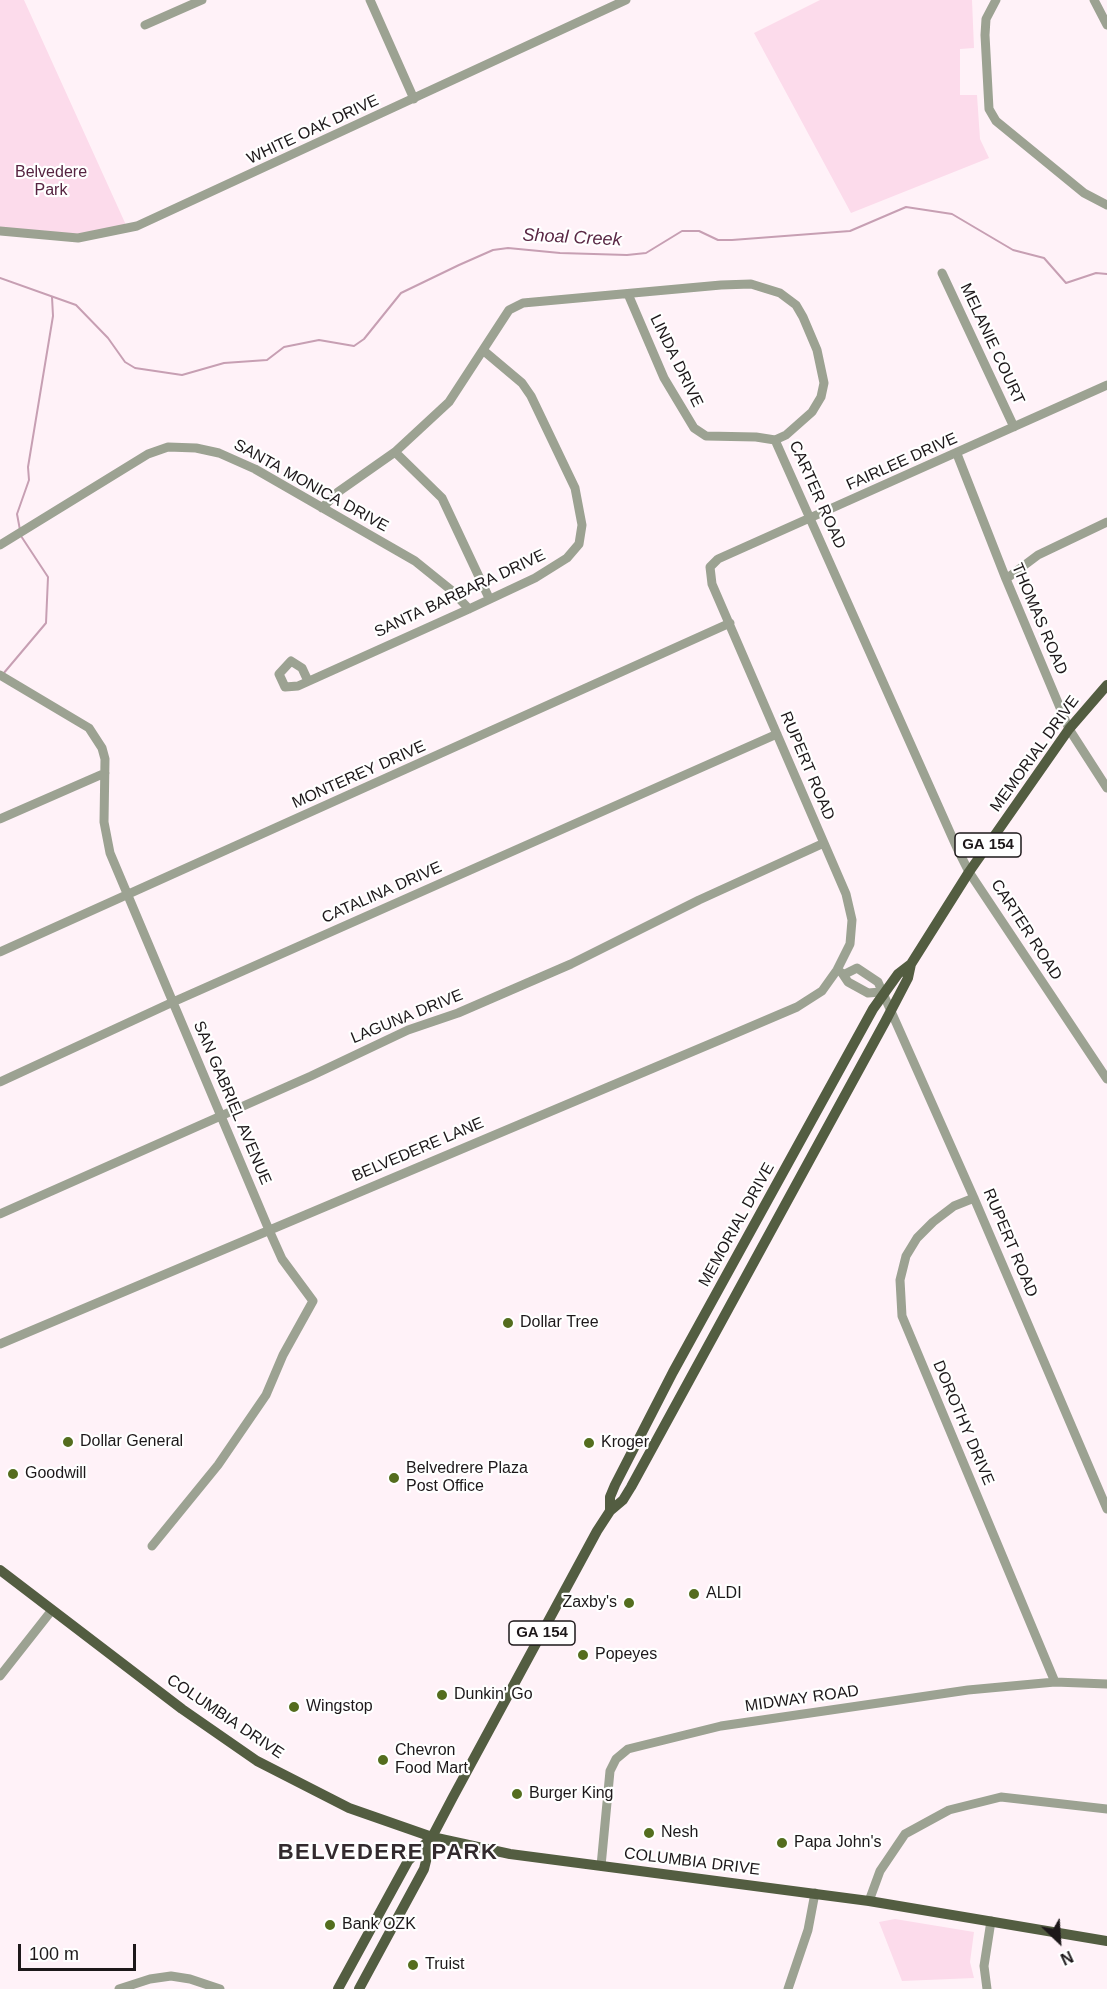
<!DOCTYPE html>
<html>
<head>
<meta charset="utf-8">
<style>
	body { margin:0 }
	#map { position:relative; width:1107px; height:1989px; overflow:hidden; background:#fff2f8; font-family:Helvetica,sans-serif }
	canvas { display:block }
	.north { position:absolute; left:1029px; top:1911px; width:60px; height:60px; -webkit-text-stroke:4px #fff; paint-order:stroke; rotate:155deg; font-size:16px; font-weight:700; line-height:24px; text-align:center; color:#1d181a }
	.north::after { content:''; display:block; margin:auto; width:21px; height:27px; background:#1d181a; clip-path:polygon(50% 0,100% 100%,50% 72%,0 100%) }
	.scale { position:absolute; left:18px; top:1944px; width:118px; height:27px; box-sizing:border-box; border:3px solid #1d181a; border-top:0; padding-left:8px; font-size:18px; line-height:21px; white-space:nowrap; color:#1d181a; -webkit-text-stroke:4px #fff; paint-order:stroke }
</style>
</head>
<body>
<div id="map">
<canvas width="1107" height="1989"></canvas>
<div class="north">N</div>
<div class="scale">100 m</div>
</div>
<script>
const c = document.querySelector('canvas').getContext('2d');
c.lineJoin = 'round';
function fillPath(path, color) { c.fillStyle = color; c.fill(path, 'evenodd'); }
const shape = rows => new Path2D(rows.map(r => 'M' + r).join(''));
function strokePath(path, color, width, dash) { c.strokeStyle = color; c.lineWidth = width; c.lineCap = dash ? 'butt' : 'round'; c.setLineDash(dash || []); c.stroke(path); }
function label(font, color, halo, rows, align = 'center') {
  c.font = font + ' Helvetica,sans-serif'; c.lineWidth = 4.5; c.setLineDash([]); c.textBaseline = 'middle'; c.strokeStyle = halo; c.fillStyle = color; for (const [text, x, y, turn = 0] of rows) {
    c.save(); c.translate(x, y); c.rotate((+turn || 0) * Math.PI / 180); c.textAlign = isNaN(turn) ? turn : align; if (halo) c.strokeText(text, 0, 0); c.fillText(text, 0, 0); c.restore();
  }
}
fillPath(shape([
	[0,0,24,0,126,225,68,240,0,231],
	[820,0,972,0,974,48,960,49,960,95,977,95,980,139,989,158,851,213,754,33],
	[895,1919,974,1932,970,1962,974,1978,902,1981,879,1922]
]), '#fcdbeb');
strokePath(shape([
	[0,278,76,305,108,338,125,362,135,368,182,375,224,363,267,360,284,347,319,340,354,346,364,339,401,293,459,265,493,250,508,248,560,253,627,255,646,253,682,231,699,231,718,240,732,240,850,231,906,207,952,214,1013,250,1044,258,1066,283,1096,273,1107,274],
	[20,530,17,514,29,480,28,467,53,316,52,297],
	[3,674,46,623,48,577,21,536]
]), '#c79fb3', 2);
strokePath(shape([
	[370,0,414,99],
	[996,0,986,19,985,35,989,109,996,121,1084,193,1107,205],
	[1094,0,1107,25],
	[145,25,202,0],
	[0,231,78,238,137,226,626,0],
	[942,273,1014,427],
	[628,294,664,378,694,428,706,436,756,437,775,440],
	[775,440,957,848,969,872,1107,1079],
	[395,452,442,498,489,598],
	[957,454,1006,579,1069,729,1107,788],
	[322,508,338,492,395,452,449,402,509,310,523,303,721,285,751,284,780,293,796,305,803,317,817,350,824,383,821,397,812,412,786,435,775,440],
	[0,545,148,454,168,447,196,448,219,453,255,469,415,561,451,590,469,609],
	[1006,579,1038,555,1107,522],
	[0,675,89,728,102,748,105,759,104,822,110,853,269,1230,282,1259,313,1301,283,1355,266,1395,218,1465,152,1546],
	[308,681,302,668,291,661,279,674,285,687,298,686,469,609,535,578,567,558,579,544,582,525,575,488,531,396,522,383,484,351],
	[0,819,105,773],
	[0,952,730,623],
	[842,973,848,982,868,993,881,992],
	[845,974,857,968,878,982,974,1198,1107,1509],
	[0,1082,173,1002,777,734],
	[974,1198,954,1206,933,1222,917,1238,906,1256,900,1280,902,1316,1055,1682],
	[0,1214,311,1076,408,1030,458,1013,571,964,699,900,824,843],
	[0,1344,722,1039,797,1007,822,991,837,970,850,944,852,920,846,894,712,584,710,567,718,559,1107,385],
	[0,1676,52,1610],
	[601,1866,610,1771,616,1759,628,1749,721,1726,968,1690,1055,1682,1107,1684],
	[869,1901,880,1871,905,1834,949,1810,1001,1797,1107,1809],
	[119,1989,150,1979,171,1976,190,1979,220,1989],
	[788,1989,808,1930,815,1893],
	[987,1989,984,1966,991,1921]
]), '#9ca292', 9);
strokePath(shape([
	[610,1511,610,1497,615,1485,673,1372,873,1009,898,974,911,964,969,872,1069,729,1107,685],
	[0,1570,182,1709,257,1761,349,1808,432,1837,510,1854,869,1901,1107,1941],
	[338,1989,408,1861,432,1837],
	[359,1989,424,1869,432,1837,453,1797,597,1531,610,1511,623,1500,631,1487,885,1022,908,978,911,964]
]), '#535d41', 10);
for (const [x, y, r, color] of [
	[508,1323,6,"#546d1e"],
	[68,1442,6,"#546d1e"],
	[589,1443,6,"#546d1e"],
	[13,1474,6,"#546d1e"],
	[394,1478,6,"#546d1e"],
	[694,1594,6,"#546d1e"],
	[629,1603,6,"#546d1e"],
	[583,1655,6,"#546d1e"],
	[442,1695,6,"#546d1e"],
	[294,1707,6,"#546d1e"],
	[383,1760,6,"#546d1e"],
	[517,1794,6,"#546d1e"],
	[649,1833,6,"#546d1e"],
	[782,1843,6,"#546d1e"],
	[330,1925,6,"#546d1e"],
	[413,1965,6,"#546d1e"]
]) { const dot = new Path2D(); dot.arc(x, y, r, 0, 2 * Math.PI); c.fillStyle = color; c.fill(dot); strokePath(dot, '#fff', 2); }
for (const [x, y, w] of [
	[988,845,66],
	[542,1633,66]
]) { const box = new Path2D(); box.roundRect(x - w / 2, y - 12, w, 24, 4.5); c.fillStyle = '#fff'; c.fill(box); strokePath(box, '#1d181a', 1.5); }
label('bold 15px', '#1d181a', null, [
	["GA 154",988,845],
	["GA 154",542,1633]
]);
label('16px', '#1d181a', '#fff', [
	["WHITE OAK DRIVE",313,130,-25],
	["MELANIE COURT",992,344,65],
	["LINDA DRIVE",676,361,64],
	["FAIRLEE DRIVE",902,462,-24],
	["SANTA MONICA DRIVE",311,486,29],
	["CARTER ROAD",817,495,66],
	["SANTA BARBARA DRIVE",460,594,-25],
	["THOMAS ROAD",1039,619,67],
	["MEMORIAL DRIVE",1035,754,-54],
	["RUPERT ROAD",807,766,67],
	["MONTEREY DRIVE",359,775,-24],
	["CATALINA DRIVE",382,893,-24],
	["CARTER ROAD",1026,930,57],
	["LAGUNA DRIVE",407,1017,-22],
	["SAN GABRIEL AVENUE",232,1103,67],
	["BELVEDERE LANE",418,1150,-23],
	["MEMORIAL DRIVE",737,1225,-61],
	["RUPERT ROAD",1010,1243,67],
	["DOROTHY DRIVE",963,1423,67],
	["MIDWAY ROAD",802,1699,-8],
	["COLUMBIA DRIVE",225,1717,34],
	["COLUMBIA DRIVE",692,1862,7]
]);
label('16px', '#562441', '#fff', [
	["Belvedere",51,173],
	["Park",51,191]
]);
label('16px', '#1d181a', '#fff', [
	["Dollar Tree",520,1323],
	["Dollar General",80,1442],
	["Kroger",601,1443],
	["Belvedrere Plaza",406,1469],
	["Post Office",406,1487],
	["Goodwill",25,1474],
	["ALDI",706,1594],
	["Zaxby's",617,1603,"right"],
	["Popeyes",595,1655],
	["Dunkin' Go",454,1695],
	["Wingstop",306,1707],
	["Chevron",395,1751],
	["Food Mart",395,1769],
	["Burger King",529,1794],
	["Nesh",661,1833],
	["Papa John's",794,1843],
	["Bank OZK",342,1925],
	["Truist",425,1965]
], 'left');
label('italic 18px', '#592744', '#fff', [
	["Shoal Creek",572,238,3]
]);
c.letterSpacing = '1.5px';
label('bold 22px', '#332a2e', '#fff', [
	["BELVEDERE PARK",388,1853]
]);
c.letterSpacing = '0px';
</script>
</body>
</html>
